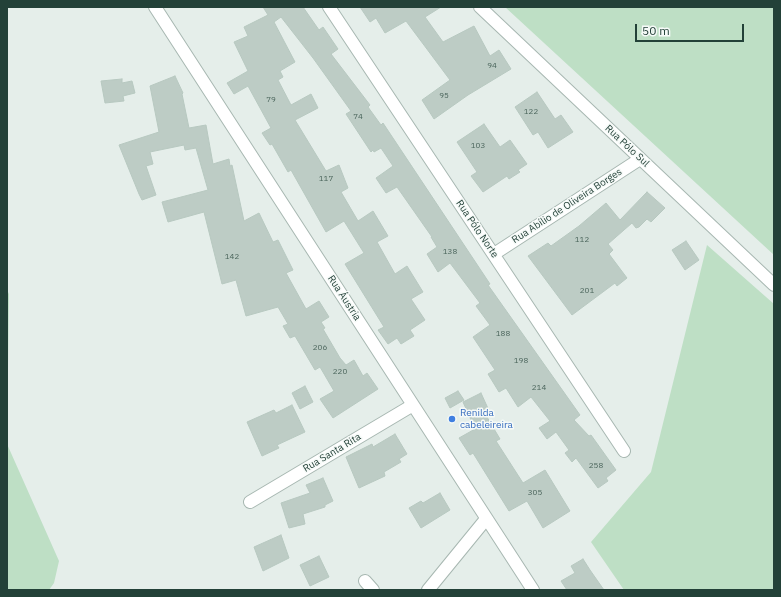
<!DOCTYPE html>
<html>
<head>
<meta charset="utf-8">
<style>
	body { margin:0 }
	#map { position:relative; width:781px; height:597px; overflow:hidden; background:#e5eeea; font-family:"IBM Plex Sans",sans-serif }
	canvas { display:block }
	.frame { position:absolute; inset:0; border:8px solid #234138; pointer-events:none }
	.scale { position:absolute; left:635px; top:24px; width:109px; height:18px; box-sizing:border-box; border:2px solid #234138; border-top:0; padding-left:5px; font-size:12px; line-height:14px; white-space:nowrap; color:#234138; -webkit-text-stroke:3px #f6faf8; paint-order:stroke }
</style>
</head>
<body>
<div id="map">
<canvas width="781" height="597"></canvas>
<div class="frame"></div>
<div class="scale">50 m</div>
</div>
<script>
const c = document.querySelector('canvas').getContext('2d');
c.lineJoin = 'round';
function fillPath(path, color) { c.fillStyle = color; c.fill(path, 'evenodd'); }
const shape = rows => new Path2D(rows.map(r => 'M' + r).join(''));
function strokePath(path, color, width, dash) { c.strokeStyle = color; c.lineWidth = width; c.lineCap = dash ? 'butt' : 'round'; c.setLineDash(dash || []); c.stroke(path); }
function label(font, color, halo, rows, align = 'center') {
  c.font = font + ' "IBM Plex Sans",sans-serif'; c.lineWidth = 3; c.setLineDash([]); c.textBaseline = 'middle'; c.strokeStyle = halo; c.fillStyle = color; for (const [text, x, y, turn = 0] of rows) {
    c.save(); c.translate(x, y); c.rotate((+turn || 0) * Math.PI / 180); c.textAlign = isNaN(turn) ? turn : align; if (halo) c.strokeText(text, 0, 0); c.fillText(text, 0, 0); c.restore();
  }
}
fillPath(shape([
	[505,7,774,7,774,255],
	[707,245,774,304,774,590,624,590,591,542,651,472],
	[7,290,9,294,7,443],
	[7,444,59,561,54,583,49,590,7,590]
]), '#bedfc5');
const building = shape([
	[263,7,303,7,319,30,323,27,338,49,331,54,370,105,368,107,381,125,383,123,490,284,488,285,580,415,574,420,589,436,591,435,616,470,606,478,608,481,598,488,576,458,572,462,565,453,569,450,556,432,547,439,539,428,550,421,531,397,518,407,506,388,499,392,488,374,495,370,473,337,490,325,476,306,480,303,450,263,438,272,427,254,437,247,431,237,432,237,397,187,386,193,376,178,393,166,381,148,374,152,373,150,371,152,346,114,351,111,313,58,281,17,274,22,295,62,280,71,283,77,278,80,291,105,311,94,318,108,295,120,326,171,339,165,348,188,341,192,358,221,373,211,388,236,377,242,395,274,407,266,423,292,411,299,425,320,410,330,414,336,401,344,397,338,388,344,378,330,384,327,345,264,364,253,344,221,326,232,291,170,288,172,272,144,270,145,262,133,271,128,248,86,234,94,227,83,248,71,234,42,248,36,244,27,268,15,263,7],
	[360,7,441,7,425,17,443,42,474,26,490,56,499,50,511,69,468,95,434,119,422,100,450,80,406,21,385,33,376,18,370,22,360,7],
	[175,76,183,93,182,94,189,128,206,125,213,164,229,159,230,166,232,165,244,221,259,213,273,242,278,240,293,270,286,273,306,309,319,301,329,317,321,322,325,328,323,329,340,358,346,365,354,360,363,376,367,373,378,389,333,418,320,399,334,391,320,367,315,370,295,336,290,338,283,326,288,324,278,307,246,316,236,280,222,284,204,212,168,222,162,202,208,190,196,148,185,150,184,145,150,152,153,164,146,166,156,195,142,200,139,194,119,145,159,132,150,86,175,76],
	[122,79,122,83,132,81,135,93,123,96,124,101,105,103,101,81,122,79],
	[537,92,555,119,561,115,573,132,548,148,538,132,533,135,515,107,537,92],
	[484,124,500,147,510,140,527,164,518,170,520,172,509,179,507,176,483,192,471,176,477,172,457,142,484,124],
	[647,192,665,208,651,222,647,219,639,227,636,228,632,223,608,244,613,250,609,254,627,278,617,286,615,283,572,315,528,256,548,243,551,246,579,226,606,203,620,220,647,192],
	[686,241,699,260,685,270,672,250,686,241],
	[305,386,313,402,300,409,292,393,305,386],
	[458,391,464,400,450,408,445,398,458,391],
	[481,393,491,415,487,417,500,439,496,441,523,483,545,470,570,511,543,528,527,501,509,511,473,453,470,455,459,438,475,429,463,402,481,393],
	[292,405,305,432,277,445,279,448,262,456,247,422,274,410,276,413,292,405],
	[395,434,407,454,399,459,401,462,384,472,385,476,359,488,346,457,372,444,373,447,395,434],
	[323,478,333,501,325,505,325,507,303,514,305,524,289,528,281,503,310,493,306,485,323,478],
	[440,493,450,510,421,528,409,508,421,501,423,503,440,493],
	[281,535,289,558,263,571,254,547,281,535],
	[319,556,329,577,310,586,300,565,319,556],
	[583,559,590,570,604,590,567,590,561,581,575,573,571,566,583,559]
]);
fillPath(building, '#bdccc5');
strokePath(building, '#b7c8c0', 1);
const minor = shape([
	[155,7,533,590],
	[329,7,624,451],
	[480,7,774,285],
	[494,254,640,159],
	[250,502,413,405],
	[365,581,373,590],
	[428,590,486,519]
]);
strokePath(minor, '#a7b7b1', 14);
strokePath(minor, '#fff', 12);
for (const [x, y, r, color] of [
	[452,419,4,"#3f7fe0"]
]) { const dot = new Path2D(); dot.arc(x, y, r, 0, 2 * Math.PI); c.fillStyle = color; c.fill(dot); strokePath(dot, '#f6faf8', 1.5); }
label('8px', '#4a645b', null, [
	["94",492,66],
	["95",444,96],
	["79",271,100],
	["122",531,112],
	["74",358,117],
	["103",478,146],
	["117",326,179],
	["112",582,240],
	["138",450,252],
	["142",232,257],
	["201",587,291],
	["188",503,334],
	["206",320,348],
	["198",521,361],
	["220",340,372],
	["214",539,388],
	["258",596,466],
	["305",535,493]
]);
label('10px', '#234138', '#f6faf8', [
	["Rua Pólo Sul",627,146,43],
	["Rua Abílio de Oliveira Borges",567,206,-33],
	["Rua Pólo Norte",477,229,56],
	["Rua Áustria",344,298,57],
	["Rua Santa Rita",332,453,-31]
]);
label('10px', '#366cbe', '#f6faf8', [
	["Renilda",460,413],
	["cabeleireira",460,425]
], 'left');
</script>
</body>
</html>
